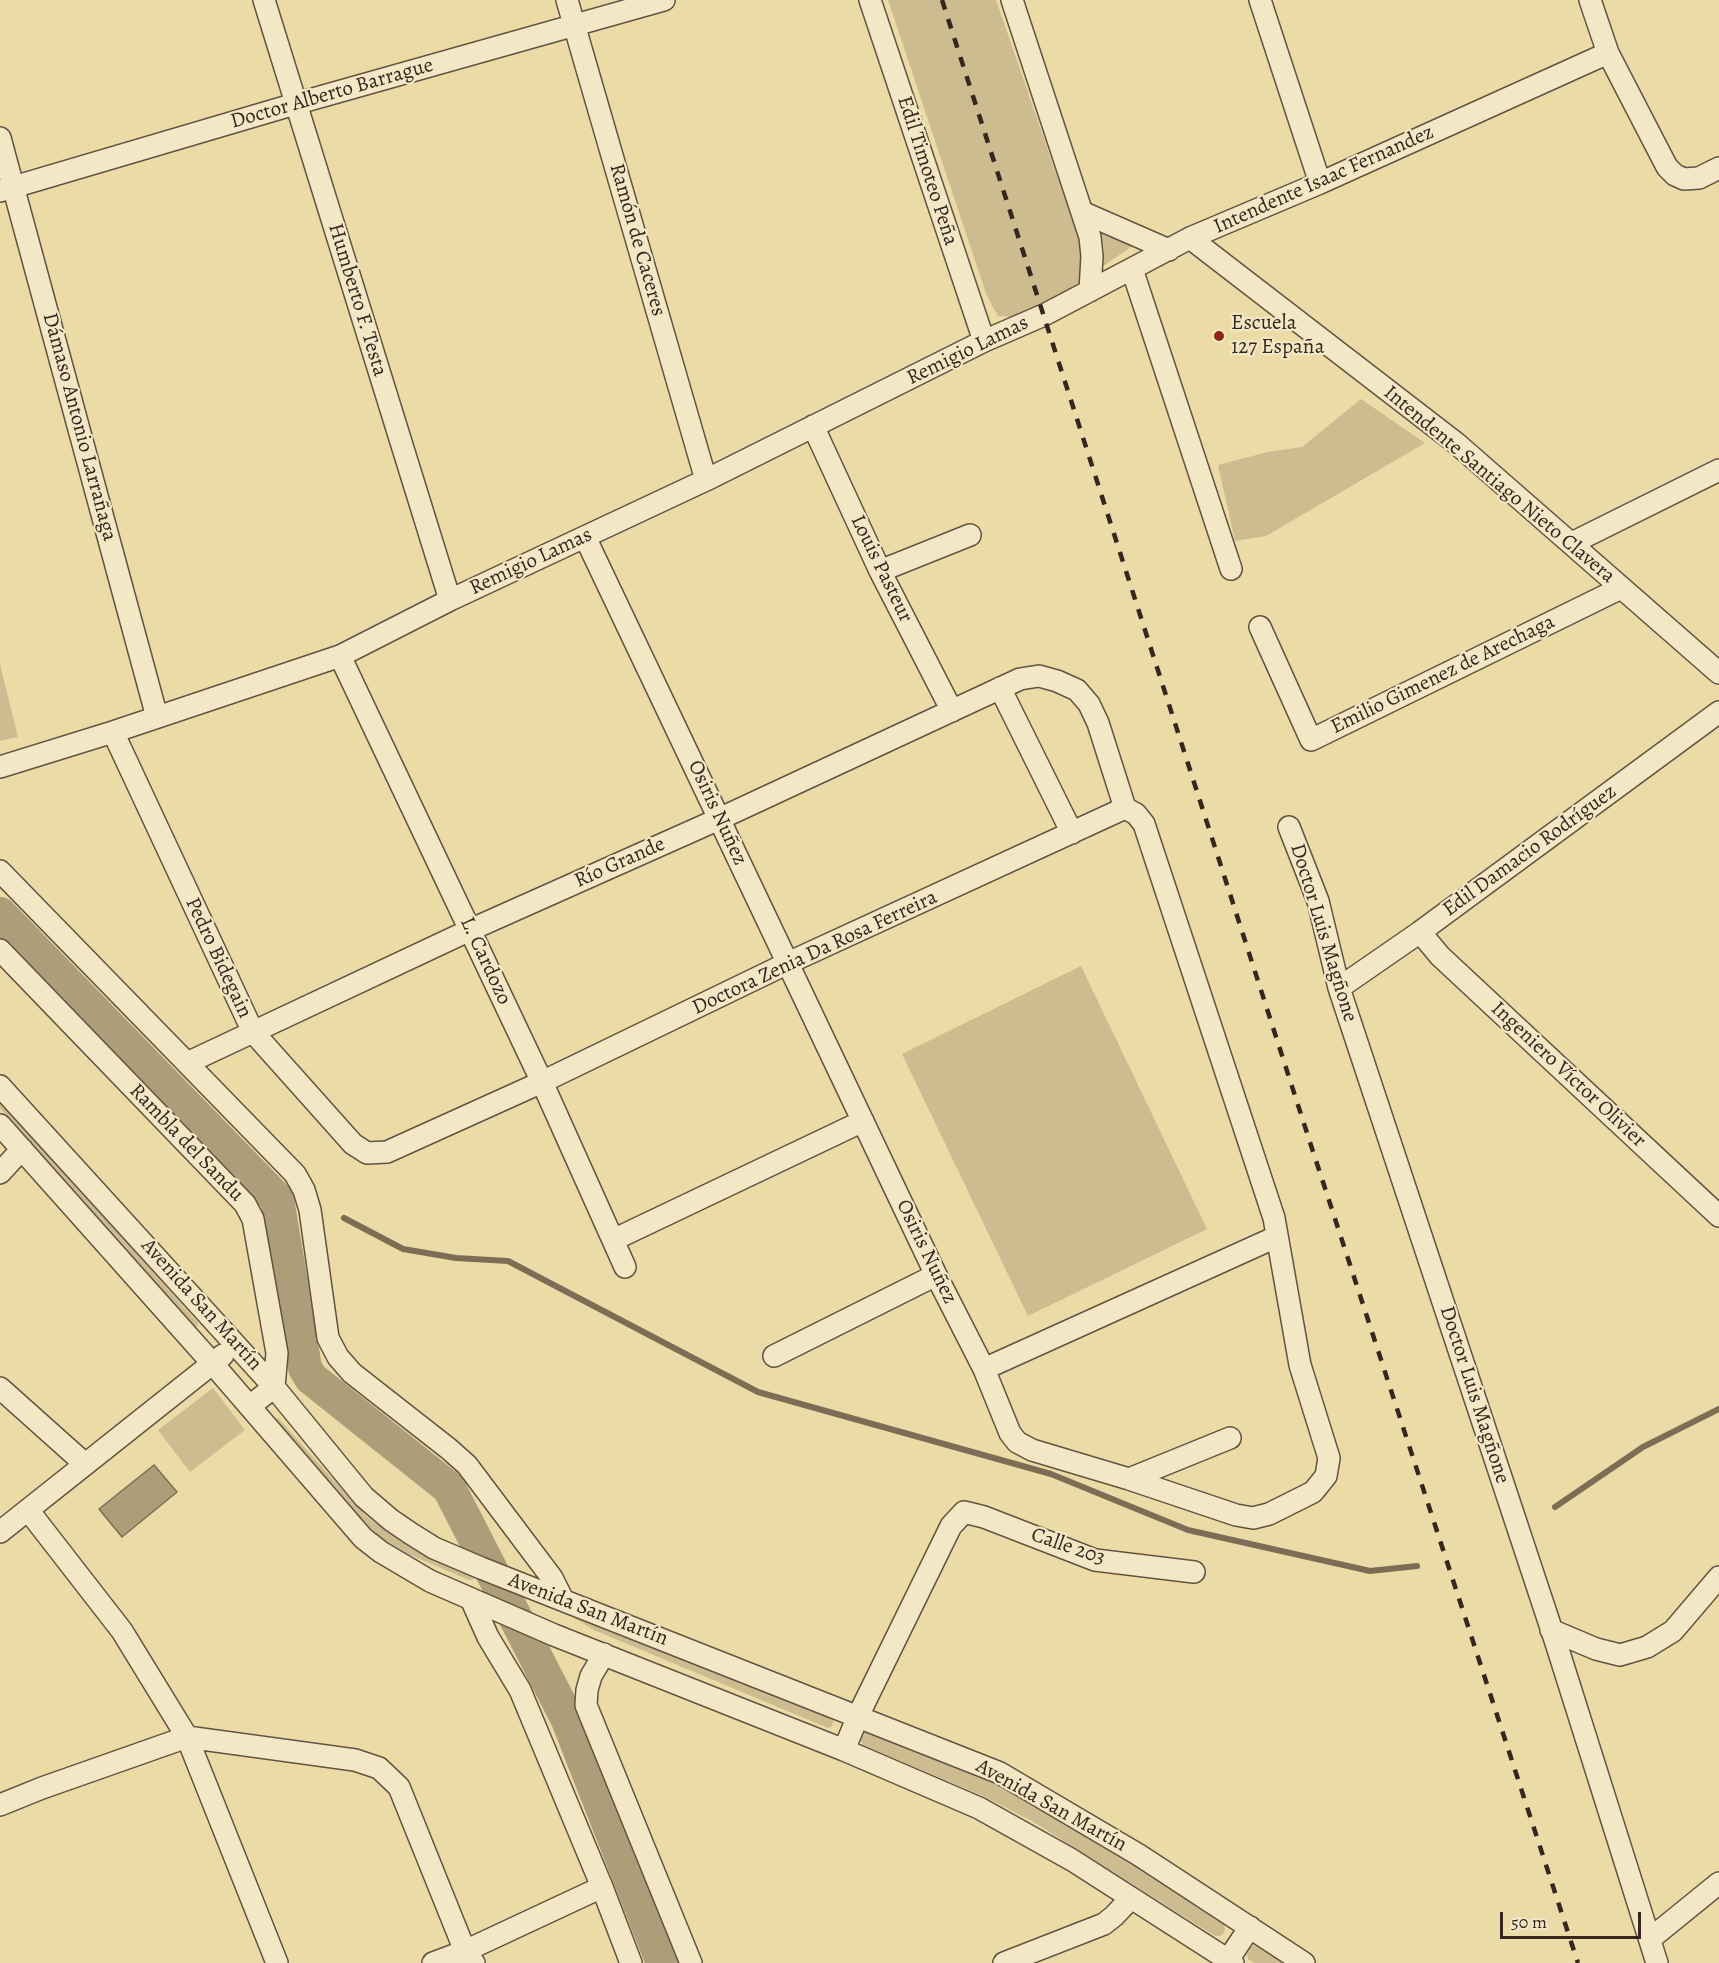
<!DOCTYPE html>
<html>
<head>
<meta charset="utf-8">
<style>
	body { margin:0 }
	#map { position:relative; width:1719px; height:1963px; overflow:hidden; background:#ebdba7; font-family:Alegreya,serif }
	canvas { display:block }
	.scale { position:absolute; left:1500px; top:1912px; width:141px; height:27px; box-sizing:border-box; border:3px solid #37251f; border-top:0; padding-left:8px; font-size:18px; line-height:21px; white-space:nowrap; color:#37251f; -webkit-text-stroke:4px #f2e8c6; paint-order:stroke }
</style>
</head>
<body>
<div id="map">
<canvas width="1719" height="1963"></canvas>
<div class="scale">50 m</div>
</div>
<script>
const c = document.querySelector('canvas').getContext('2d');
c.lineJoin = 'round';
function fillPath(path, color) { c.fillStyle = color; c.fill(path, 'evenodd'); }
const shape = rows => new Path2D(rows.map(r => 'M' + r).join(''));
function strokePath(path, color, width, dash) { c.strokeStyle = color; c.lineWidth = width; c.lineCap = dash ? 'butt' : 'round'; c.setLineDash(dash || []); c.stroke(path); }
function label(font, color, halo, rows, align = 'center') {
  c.font = font + ' Alegreya,serif'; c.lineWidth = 4.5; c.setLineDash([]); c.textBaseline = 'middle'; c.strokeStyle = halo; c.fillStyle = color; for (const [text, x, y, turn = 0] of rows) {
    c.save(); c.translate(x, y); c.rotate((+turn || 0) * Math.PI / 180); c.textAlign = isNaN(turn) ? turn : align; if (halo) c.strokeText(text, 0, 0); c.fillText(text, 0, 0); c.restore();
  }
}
fillPath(shape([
	[888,0,996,0,1083,251,1081,281,1055,298,1014,317,998,316,987,296],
	[1098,229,1134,245,1103,266,1104,248],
	[1361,399,1425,443,1266,536,1235,541,1218,465,1268,452,1302,447],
	[0,664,18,737,0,741],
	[1081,966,1207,1229,1028,1316,902,1054],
	[0,1099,198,1323,196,1329,0,1108],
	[213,1388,245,1430,190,1472,158,1430],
	[278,1418,366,1516,400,1541,478,1578,469,1580,406,1553,382,1538,363,1522,275,1420],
	[572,1617,834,1717,832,1726,828,1728,594,1630],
	[868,1731,988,1780,1039,1806,1133,1863,1223,1923,1225,1928,1224,1933,1220,1936,1215,1936,1032,1821,981,1795,863,1745,860,1739,862,1733],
	[1257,1945,1286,1963,1254,1963,1248,1959,1247,1954,1252,1946]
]), '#ccbc90');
const water = shape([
	[154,1465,177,1492,122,1537,99,1509,154,1465]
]);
fillPath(water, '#ae9d79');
strokePath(water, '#7e6d55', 1.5);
strokePath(shape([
	[344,1218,403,1249,456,1258,508,1261,758,1392,1051,1474,1188,1530,1370,1571,1417,1566],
	[1555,1507,1643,1447,1719,1409]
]), '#7e6d55', 6);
strokePath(shape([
	[0,914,277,1199,305,1368,311,1378,449,1488,568,1720,663,1963]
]), '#ae9d79', 34);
const minor = shape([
	[264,0,450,600],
	[567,0,706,480],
	[870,0,984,341],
	[1012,0,1090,237,1092,256,1090,291],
	[1260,0,1320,183],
	[1590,0,1608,53,1667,167,1675,175,1684,179,1699,178,1719,168],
	[0,138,157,717],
	[0,191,295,104,664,0],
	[1082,212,1169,250],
	[1190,238,1456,443,1719,673],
	[1132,269,1231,569],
	[813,426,880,571,952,711],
	[585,537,936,1275,984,1369,1010,1433,1017,1442,1032,1450,1129,1479,1236,1515,1253,1518,1269,1514,1313,1492,1326,1476,1329,1458,1300,1365,1274,1218,1144,824,1136,814,1125,808],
	[1572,543,1719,470],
	[880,571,970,535],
	[1260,627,1311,740,1621,588],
	[340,656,542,1082,625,1267],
	[1000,688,1072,833],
	[113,732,253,1032,353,1144,367,1153,387,1152,542,1082,788,963,1125,808,1098,723,1089,704,1077,690,1057,681,1039,676,1020,679,719,819,470,930,253,1032,187,1063],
	[0,767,113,732,340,656,450,600,706,480,984,341,1044,315,1190,238,1320,183,1608,53],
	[1289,827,1318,901,1339,988,1556,1643,1657,1963],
	[0,871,295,1174,304,1190,310,1210,328,1338,338,1357,352,1373,449,1449,467,1465,552,1578,563,1600],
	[1420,932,1440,956,1719,1216],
	[0,950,245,1204,253,1219,277,1353,274,1387,250,1406],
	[1339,988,1420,932,1719,712],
	[0,1086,274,1387,364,1497,391,1520,410,1533,434,1548,481,1568,1000,1773,1139,1855,1304,1963],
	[0,1125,213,1364,363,1538,381,1552,430,1581,554,1635,844,1750,979,1808,1072,1860,1233,1963],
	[0,1173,22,1149],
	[613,1240,863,1121],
	[774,1356,936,1275],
	[984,1369,1276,1237],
	[0,1388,85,1464],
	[1129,1479,1230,1438],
	[28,1510,122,1631,187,1737,277,1963],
	[0,1532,223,1355],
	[471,1599,488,1637,520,1690,602,1887,631,1963],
	[1551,1630,1596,1649,1620,1655,1647,1647,1673,1631,1719,1577],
	[604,1654,591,1676,587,1690,586,1705,691,1963],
	[844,1750,858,1716,951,1526,964,1512,984,1517,1095,1560,1194,1572],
	[0,1805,42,1788,187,1737,355,1760,379,1768,399,1787,465,1951,474,1963],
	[1650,1939,1719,1883],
	[1228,1960,1250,1927],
	[433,1963,465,1951,602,1887],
	[1004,1963,1104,1924,1114,1916,1131,1898]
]);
strokePath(minor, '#645241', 24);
strokePath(minor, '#f2e8c6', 21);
strokePath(shape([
	[942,0,1307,1133,1578,1963]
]), '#37251f', 4.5, [10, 10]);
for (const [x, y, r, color] of [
	[1219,336,6,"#8f2418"]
]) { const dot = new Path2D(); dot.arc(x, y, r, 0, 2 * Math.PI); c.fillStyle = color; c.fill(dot); strokePath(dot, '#f2e8c6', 2); }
label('21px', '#37251f', '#f2e8c6', [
	["Doctor Alberto Barrague",332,94,-16],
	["Edil Timoteo Peña",927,171,72],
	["Intendente Isaac Fernandez",1324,180,-24],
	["Ramón de Caceres",637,240,74],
	["Humberto F. Testa",357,300,73],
	["Remigio Lamas",968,351,-26],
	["Dámaso Antonio Larrañaga",79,427,75],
	["Intendente Santiago Nieto Clavera",1499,485,40],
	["Remigio Lamas",531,562,-25],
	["Louis Pasteur",881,569,64],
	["Emilio Gimenez de Arechaga",1443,675,-26],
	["Osiris Nuñez",717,813,65],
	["Edil Damacio Rodríguez",1530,851,-36],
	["Río Grande",620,863,-24],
	["Doctor Luis Magñone",1323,933,73],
	["Doctora Zenia Da Rosa Ferreira",815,953,-25],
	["Pedro Bidegain",218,958,65],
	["L. Cardozo",485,961,65],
	["Ingeniero Víctor Olivier",1568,1075,43],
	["Rambla del Sandu",186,1143,46],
	["Osiris Nuñez",926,1252,64],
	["Avenida San Martín",201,1305,48],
	["Doctor Luis Magñone",1474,1395,72],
	["Calle 203",1068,1547,19],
	["Avenida San Martín",588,1610,21],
	["Avenida San Martín",1051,1806,29]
]);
label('21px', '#37251f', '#f2e8c6', [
	["Escuela",1231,324],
	["127 España",1231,348]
], 'left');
</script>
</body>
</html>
